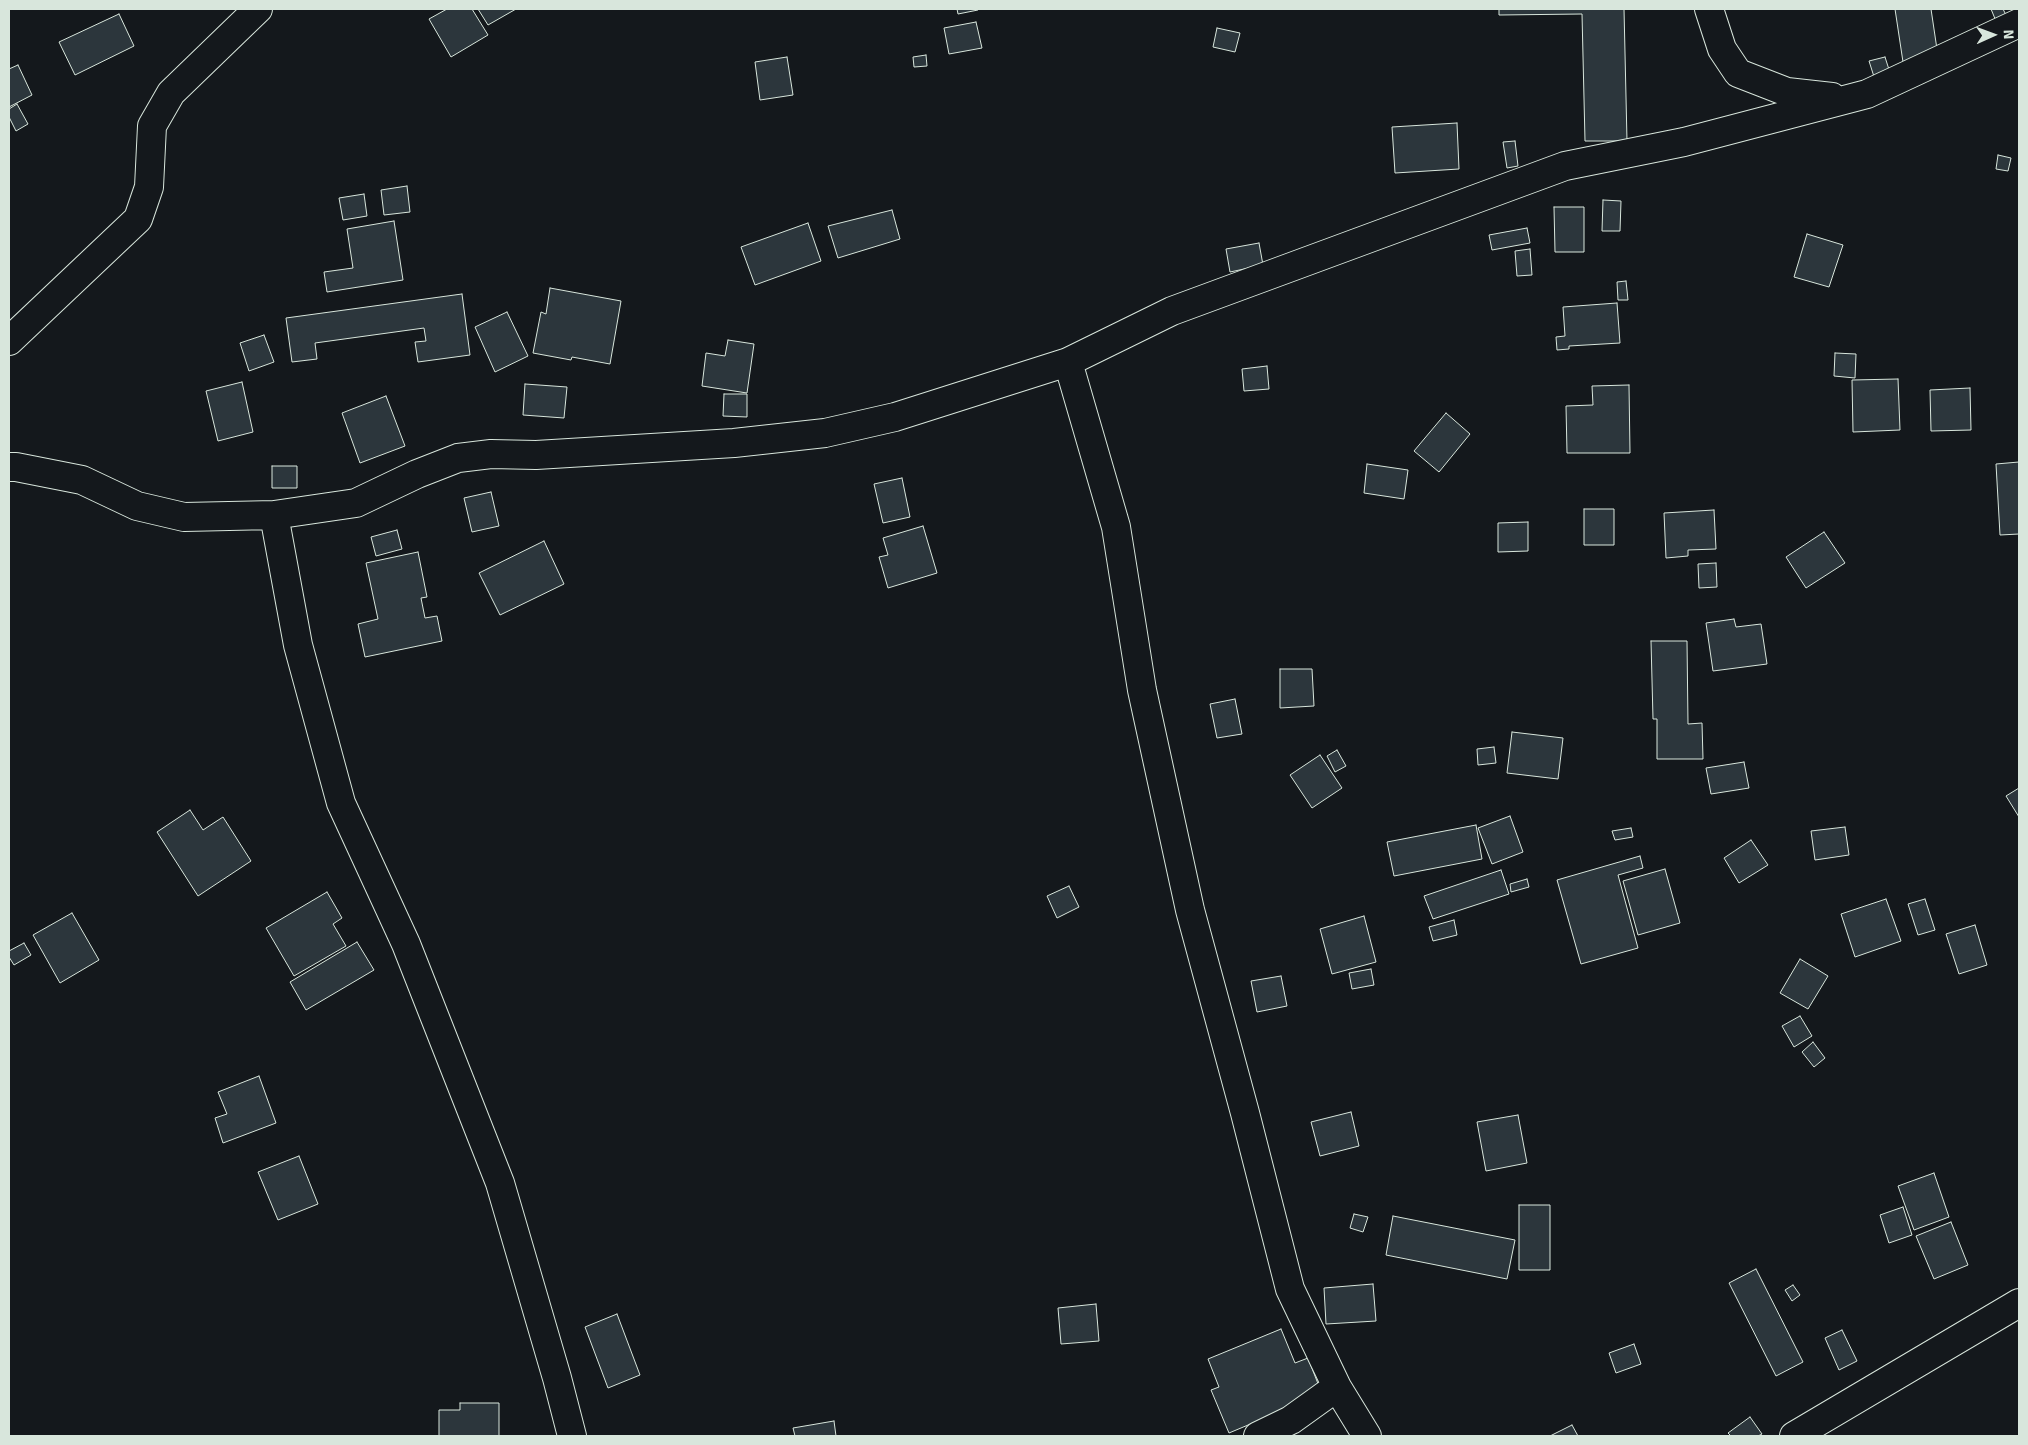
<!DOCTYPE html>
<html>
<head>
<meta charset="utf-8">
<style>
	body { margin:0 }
	#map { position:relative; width:2028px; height:1445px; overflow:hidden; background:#14181c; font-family:Signika,sans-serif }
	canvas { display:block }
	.frame { position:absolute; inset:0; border:10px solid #d8e6dc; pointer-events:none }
	.north { position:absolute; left:1968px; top:10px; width:50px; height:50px; -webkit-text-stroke:4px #14181c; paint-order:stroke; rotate:88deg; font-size:14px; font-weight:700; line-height:20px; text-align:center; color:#d8e6dc }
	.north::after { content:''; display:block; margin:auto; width:18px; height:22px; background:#d8e6dc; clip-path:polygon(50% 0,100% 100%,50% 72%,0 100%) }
</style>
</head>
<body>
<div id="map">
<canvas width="2028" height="1445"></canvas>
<div class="frame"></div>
<div class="north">N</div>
</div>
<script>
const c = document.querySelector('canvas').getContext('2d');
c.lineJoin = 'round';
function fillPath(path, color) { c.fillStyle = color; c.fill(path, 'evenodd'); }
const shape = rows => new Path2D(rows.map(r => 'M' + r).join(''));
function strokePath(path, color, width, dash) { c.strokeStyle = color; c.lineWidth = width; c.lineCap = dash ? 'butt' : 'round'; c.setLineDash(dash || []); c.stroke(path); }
const building = shape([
	[447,9,472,9,488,35,451,57,429,19,447,9],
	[478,9,516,9,488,25,478,9],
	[957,9,978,9,978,10,958,14,957,9],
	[1499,9,1624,9,1627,141,1585,141,1582,14,1499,15,1499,9],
	[1895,9,1931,9,1938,56,1903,62,1895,9],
	[1991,9,2003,9,2009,21,1998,26,1991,9],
	[119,14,134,46,75,75,59,42,119,14],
	[976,22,982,48,949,54,944,28,976,22],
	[1217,28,1240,33,1235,52,1213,47,1217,28],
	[926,55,927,66,914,67,913,57,926,55],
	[787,57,793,95,760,100,755,62,787,57],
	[1885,57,1892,79,1876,83,1869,61,1885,57],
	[18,65,32,95,9,107,9,69,18,65],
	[17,104,28,124,16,131,9,117,9,109,17,104],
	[1457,123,1459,169,1395,173,1392,127,1457,123],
	[1515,141,1518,166,1507,168,1503,142,1515,141],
	[1998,155,2011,158,2008,171,1996,169,1998,155],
	[407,186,410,212,384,215,381,190,407,186],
	[364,194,367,216,343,220,339,198,364,194],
	[1603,200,1621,201,1620,231,1602,231,1603,200],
	[1554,207,1584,207,1584,252,1555,252,1554,207],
	[892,210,900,239,838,258,828,226,892,210],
	[394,221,403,280,327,292,324,272,353,268,347,229,394,221],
	[808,223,821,261,755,285,741,247,808,223],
	[1527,228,1530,243,1492,250,1489,235,1527,228],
	[1807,234,1843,245,1829,287,1794,277,1807,234],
	[1259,243,1263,265,1230,272,1226,249,1259,243],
	[1530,249,1532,275,1517,276,1515,251,1530,249],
	[1626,281,1628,300,1618,300,1617,282,1626,281],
	[550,288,621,301,610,364,572,357,571,360,533,353,541,312,546,314,550,288],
	[462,294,470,355,418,362,415,342,426,341,424,328,315,343,317,359,292,362,286,318,462,294],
	[1617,303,1620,343,1569,346,1569,349,1557,350,1556,337,1565,336,1563,307,1617,303],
	[507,312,528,356,495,372,475,327,507,312],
	[264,335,274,362,249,371,240,343,264,335],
	[728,340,754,344,747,393,702,386,706,353,725,356,728,340],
	[1835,353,1856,354,1855,378,1834,376,1835,353],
	[1267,366,1269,389,1244,391,1242,369,1267,366],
	[1898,379,1900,430,1853,432,1852,380,1898,379],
	[242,382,253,432,218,441,206,391,242,382],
	[525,384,567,387,564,418,523,415,525,384],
	[1629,385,1630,453,1567,453,1566,406,1593,405,1592,386,1629,385],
	[1970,388,1971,430,1931,431,1930,390,1970,388],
	[724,394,747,394,747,417,723,416,724,394],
	[386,396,405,446,360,463,342,413,386,396],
	[1446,413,1470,434,1439,472,1414,451,1446,413],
	[2019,462,2019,534,2000,535,1996,464,2019,462],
	[1367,464,1408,470,1404,499,1364,493,1367,464],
	[272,466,297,466,297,488,272,488,272,466],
	[902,478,910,517,883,523,874,484,902,478],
	[491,492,499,526,472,532,464,498,491,492],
	[1584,509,1614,509,1614,545,1584,545,1584,509],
	[1714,510,1716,549,1688,550,1688,556,1666,558,1664,513,1714,510],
	[1528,522,1528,551,1498,552,1498,523,1528,522],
	[923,526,937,573,888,588,879,557,888,555,883,538,923,526],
	[397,530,402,549,376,556,371,537,397,530],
	[1824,532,1845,563,1806,588,1786,557,1824,532],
	[544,541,564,584,500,615,479,573,544,541],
	[418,552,427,597,421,598,425,618,437,616,442,641,365,657,358,624,378,619,366,563,418,552],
	[1716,563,1717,587,1699,588,1698,564,1716,563],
	[1734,619,1736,627,1761,624,1767,664,1713,671,1706,623,1734,619],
	[1651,641,1687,641,1688,724,1702,723,1703,759,1657,759,1657,719,1653,719,1651,641],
	[1280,669,1312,669,1314,706,1280,708,1280,669],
	[1235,699,1242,734,1217,738,1210,704,1235,699],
	[1512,732,1563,738,1558,779,1507,773,1512,732],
	[1494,747,1496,763,1478,765,1477,749,1494,747],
	[1337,750,1346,766,1335,772,1327,756,1337,750],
	[1320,755,1342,788,1312,808,1290,775,1320,755],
	[1744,762,1749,788,1711,794,1706,768,1744,762],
	[2019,788,2019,817,2006,796,2019,788],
	[190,810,203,830,223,817,251,861,198,896,157,832,190,810],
	[1510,816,1523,852,1492,864,1478,828,1510,816],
	[1476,825,1482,859,1394,876,1387,842,1476,825],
	[1845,827,1849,855,1815,860,1811,831,1845,827],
	[1631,828,1633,837,1615,840,1612,831,1631,828],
	[1751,840,1768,865,1739,883,1724,858,1751,840],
	[1640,856,1643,868,1618,875,1638,948,1581,964,1557,880,1640,856],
	[1665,869,1680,923,1638,935,1623,881,1665,869],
	[1501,870,1509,894,1433,919,1424,896,1501,870],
	[1527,879,1529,887,1511,892,1510,884,1527,879],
	[1069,886,1079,907,1057,918,1047,896,1069,886],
	[327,892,342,918,333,924,346,946,294,976,266,928,327,892],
	[1886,899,1901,941,1855,957,1841,914,1886,899],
	[1925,899,1935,930,1918,935,1908,904,1925,899],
	[72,913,99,960,60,983,33,935,72,913],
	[1364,916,1376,962,1332,974,1320,929,1364,916],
	[1454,920,1457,935,1433,941,1429,927,1454,920],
	[1975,925,1987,965,1959,974,1946,934,1975,925],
	[357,942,374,970,306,1010,290,982,357,942],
	[24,943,31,955,14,965,9,957,9,951,24,943],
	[1800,959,1828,976,1808,1009,1780,993,1800,959],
	[1371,969,1374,985,1352,989,1349,973,1371,969],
	[1281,976,1287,1006,1257,1012,1251,981,1281,976],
	[1800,1016,1812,1036,1794,1047,1782,1026,1800,1016],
	[1813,1042,1825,1058,1814,1067,1802,1052,1813,1042],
	[259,1076,276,1123,223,1143,215,1118,227,1114,218,1092,259,1076],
	[1351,1112,1359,1146,1320,1156,1311,1122,1351,1112],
	[1518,1115,1527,1163,1486,1171,1477,1122,1518,1115],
	[299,1156,318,1204,278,1220,258,1172,299,1156],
	[1934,1173,1949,1217,1914,1230,1898,1186,1934,1173],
	[1519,1205,1550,1205,1550,1270,1519,1270,1519,1205],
	[1903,1207,1912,1235,1889,1243,1880,1215,1903,1207],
	[1354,1214,1368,1217,1363,1232,1350,1228,1354,1214],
	[1393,1216,1515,1240,1507,1279,1386,1255,1393,1216],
	[1951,1222,1968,1265,1934,1279,1916,1236,1951,1222],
	[1756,1269,1803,1362,1776,1376,1729,1283,1756,1269],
	[1373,1284,1376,1321,1326,1324,1324,1288,1373,1284],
	[1793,1285,1800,1295,1792,1301,1785,1290,1793,1285],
	[1096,1304,1099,1341,1061,1344,1058,1308,1096,1304],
	[617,1314,640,1375,608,1388,585,1327,617,1314],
	[1281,1329,1295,1363,1308,1358,1322,1394,1229,1433,1211,1390,1219,1387,1208,1359,1281,1329],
	[1842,1330,1857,1361,1839,1370,1825,1338,1842,1330],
	[1634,1344,1641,1364,1616,1373,1609,1353,1634,1344],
	[460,1403,499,1403,499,1436,439,1436,439,1410,460,1410,460,1403],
	[1750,1417,1762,1434,1758,1436,1731,1436,1728,1433,1750,1417],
	[834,1421,836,1436,795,1436,793,1428,834,1421],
	[1572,1425,1578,1436,1550,1436,1572,1425]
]);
fillPath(building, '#2c363c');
strokePath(building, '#d8e6dc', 1);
const street = shape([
	[1709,9,1722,49,1738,73,1787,92,1832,97],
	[9,341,138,219,149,187,152,126,171,93,258,9],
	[1068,362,1116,527,1142,690,1190,910,1245,1113,1290,1289,1337,1387,1291,1420,1258,1436],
	[9,467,16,467,82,480,137,506,184,517,274,515,356,503,417,474,458,458,491,454,536,455,734,443,825,433,895,417,1068,362,1172,311,1565,166,1684,142,1867,94,2019,23],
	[274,515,298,645,341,803,406,944,500,1183,557,1378,572,1436],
	[1337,1387,1367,1436],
	[1794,1436,2019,1303]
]);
strokePath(street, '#d8e6dc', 30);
strokePath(street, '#14181c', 28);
</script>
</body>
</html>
